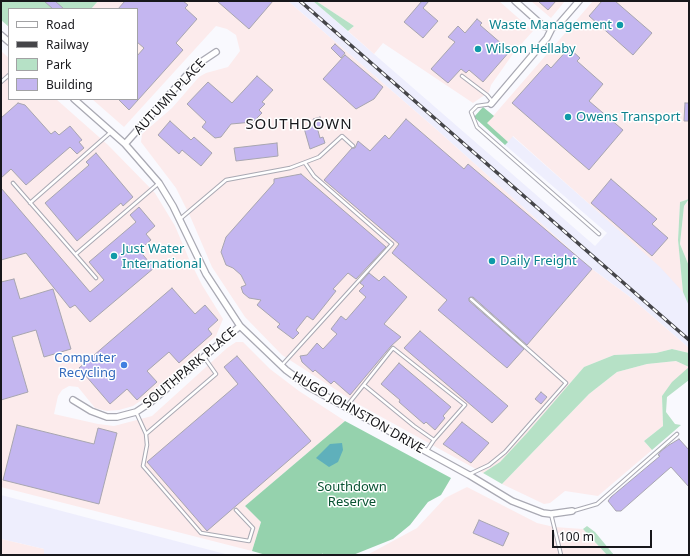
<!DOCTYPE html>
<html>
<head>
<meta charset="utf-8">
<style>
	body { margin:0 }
	#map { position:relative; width:690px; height:556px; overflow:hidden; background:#f9f9fe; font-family:"Noto Sans",sans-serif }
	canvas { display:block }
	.frame { position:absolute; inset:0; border:2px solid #17171b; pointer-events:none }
	.legend { position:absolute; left:8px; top:8px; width:130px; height:92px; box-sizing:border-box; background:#fff; border:1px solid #a2a2a4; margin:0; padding:5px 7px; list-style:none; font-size:12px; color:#17171b }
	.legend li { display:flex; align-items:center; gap:8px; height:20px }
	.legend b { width:20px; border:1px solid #a2a2a4 }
	.scale { position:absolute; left:552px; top:530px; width:100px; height:18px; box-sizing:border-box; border:2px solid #17171b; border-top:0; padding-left:5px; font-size:12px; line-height:14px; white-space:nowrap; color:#17171b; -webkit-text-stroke:3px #fff; paint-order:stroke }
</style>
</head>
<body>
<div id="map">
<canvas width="690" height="556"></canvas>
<div class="frame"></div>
<ul class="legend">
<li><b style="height:5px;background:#fff"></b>Road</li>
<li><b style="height:5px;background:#454549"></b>Railway</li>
<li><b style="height:11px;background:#b6e1c6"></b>Park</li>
<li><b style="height:11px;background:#c4b6f0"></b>Building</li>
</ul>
<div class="scale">100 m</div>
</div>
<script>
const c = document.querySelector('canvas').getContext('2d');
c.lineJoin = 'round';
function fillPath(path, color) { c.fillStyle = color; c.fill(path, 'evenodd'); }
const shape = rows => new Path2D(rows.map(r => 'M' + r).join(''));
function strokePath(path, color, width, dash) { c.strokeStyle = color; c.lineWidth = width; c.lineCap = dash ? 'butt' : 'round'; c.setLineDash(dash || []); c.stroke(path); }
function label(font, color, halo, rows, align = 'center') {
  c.font = font + ' "Noto Sans",sans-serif'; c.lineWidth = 3; c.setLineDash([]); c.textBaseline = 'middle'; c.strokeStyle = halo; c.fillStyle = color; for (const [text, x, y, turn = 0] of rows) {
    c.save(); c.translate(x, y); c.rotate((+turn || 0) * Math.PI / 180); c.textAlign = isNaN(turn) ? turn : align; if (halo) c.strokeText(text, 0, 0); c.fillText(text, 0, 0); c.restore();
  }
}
fillPath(shape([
	[288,1,313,1,595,246,607,233,505,145,512,136,661,267,689,266,689,348,630,297,592,269,436,129],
	[1,495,229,555,44,555,44,549,1,539]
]), '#eeeefd');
fillPath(shape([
	[98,1,288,1,436,129,592,269,630,297,689,348,689,353,672,349,656,353,614,355,584,367,527,433,500,462,483,473,358,404,282,355,245,317,212,267,190,216,176,188,141,142,142,134,172,108,199,77,206,73,228,67,240,51,236,35,227,29,216,26,124,127,92,99,137,99,137,9,91,9],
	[316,1,499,1,533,31,515,51,491,85,489,92,473,103,383,43,374,54,348,31,354,26],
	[531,1,565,1,551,18],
	[593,1,689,1,689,199,680,202,678,240,683,292,660,267,513,136,508,142,487,123],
	[1,51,9,58,9,99,56,99,108,145,155,193,175,226,189,259,202,285,223,319,216,336,146,397,133,406,119,410,107,411,95,408,78,387,69,386,62,390,58,396,54,414,98,424,114,426,152,416,227,348,236,342,243,342,270,369,299,391,345,421,245,506,261,522,252,551,1,487],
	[689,200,689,266,680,244,684,206],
	[676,361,689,367,662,396,663,426,644,441,652,450,598,496,565,491,550,503,544,504,502,484,589,394,617,372,647,364],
	[467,487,537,523,554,527,583,529,607,555,367,555,417,528,445,498],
	[1,539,44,549,44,555,1,555]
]), '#fcebec');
fillPath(shape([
	[1,1,98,1,91,9,9,9,9,27,1,20],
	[313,1,316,1,354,26,348,31],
	[689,199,684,206,680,244,689,266,689,306,683,292,678,240,680,202],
	[672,349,689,353,689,367,676,361,647,364,617,372,589,394,502,484,483,473,500,462,527,433,584,367,614,355,656,353],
	[689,367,689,380,667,397,666,412,675,424,681,425,652,450,644,441,663,426,662,396,672,382],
	[587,526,595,532,614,555,607,555,583,529]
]), '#b6e1c6');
fillPath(shape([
	[483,107,494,116,487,123,508,142,505,145,474,117],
	[345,421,451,478,441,495,428,502,410,525,393,539,353,555,323,555,322,553,322,555,266,555,252,551,261,522,245,506]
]), '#95d2ad');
fillPath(shape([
	[342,443,343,450,338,462,329,467,316,458,330,444]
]), '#5fb0bb');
const building = shape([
	[44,1,55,1,64,9,53,9,44,1],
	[125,1,183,1,188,5,185,8,197,19,176,43,183,50,129,110,118,99,137,99,137,56,144,48,137,42,137,9,118,9,125,1],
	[217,1,273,1,249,29,217,1],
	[422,1,429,1,423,8,438,21,423,38,404,22,422,1],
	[538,1,556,1,548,10,538,1],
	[602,1,615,1,652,33,633,55,589,16,602,1],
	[477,19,482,23,480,25,510,51,483,82,469,70,466,73,461,69,448,83,431,69,455,42,448,37,458,26,465,33,477,19],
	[335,44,345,53,341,58,331,48,335,44],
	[569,48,580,58,577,61,603,84,589,101,623,130,589,170,512,103,547,64,551,68,569,48],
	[345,55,383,87,374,99,356,109,323,79,345,55],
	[257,76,273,90,262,102,265,104,259,110,262,113,253,122,231,124,221,137,215,138,202,127,206,122,187,104,208,82,232,103,257,76],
	[18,103,25,105,51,134,55,131,59,135,70,126,82,140,79,142,84,148,77,154,70,147,26,185,11,169,1,178,1,118,18,103],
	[685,103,689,103,689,121,684,121,685,103],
	[320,117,323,126,317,127,320,138,323,137,325,143,310,149,304,128,315,125,313,119,320,117],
	[406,119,464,169,468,164,592,269,527,345,473,297,469,298,469,301,524,349,507,368,438,310,447,300,392,253,399,244,324,180,352,148,355,148,358,141,370,151,385,135,389,139,406,119],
	[170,121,191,140,194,137,212,153,201,166,182,150,179,154,158,135,170,121],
	[277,143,278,156,236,161,234,148,277,143],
	[96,153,133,197,123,206,121,203,77,241,45,203,89,165,86,162,96,153],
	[301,174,386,247,356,279,348,273,333,289,336,291,313,320,307,316,296,330,299,333,293,339,277,327,280,324,257,305,261,300,249,298,243,293,241,287,246,285,241,275,233,268,226,265,221,252,226,237,274,183,274,179,301,174],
	[611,179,657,219,652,224,668,238,652,256,591,203,611,179],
	[1,188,90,292,104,280,89,262,136,222,130,215,139,207,155,226,146,234,151,240,139,250,154,268,90,322,75,305,70,308,26,253,1,260,1,188],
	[369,273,379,281,384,276,407,297,384,324,401,337,391,346,350,395,334,381,331,384,315,370,313,372,302,362,300,356,307,355,317,343,323,349,337,334,331,329,341,316,346,320,366,297,359,291,364,286,360,283,369,273],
	[14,279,20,299,53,289,71,349,44,357,36,330,12,337,28,392,1,400,1,282,14,279],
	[172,288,195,314,205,305,218,320,208,329,212,334,179,363,169,352,147,371,157,382,137,400,127,389,110,404,79,368,172,288],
	[420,331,508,406,492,423,404,348,420,331],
	[237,356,311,441,207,531,147,462,238,384,224,367,237,356],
	[399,363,451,407,443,416,445,418,435,430,426,422,424,424,399,402,400,400,381,384,399,363],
	[541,392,547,397,541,404,535,399,541,392],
	[462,422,489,443,471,463,443,444,462,422],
	[17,425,94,444,98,428,117,433,99,504,3,480,17,425],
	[679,439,689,450,689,487,671,467,621,511,616,511,608,501,611,497,660,456,658,455,661,451,669,445,679,439],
	[479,520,509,533,503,546,473,533,479,520]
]);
fillPath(building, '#c4b6f0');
strokePath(building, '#a8a6b0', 1);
const service = shape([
	[462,76,487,95,492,101],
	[1,82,9,75],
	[491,104,477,106,471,112,477,127,599,234],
	[13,183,96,278],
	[30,203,111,132],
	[180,219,226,180,290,168,319,157,342,136,353,146],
	[76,254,159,183],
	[282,365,392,244,314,176,305,163],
	[364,385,414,426,434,440],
	[346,407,393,348,465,405,434,440,426,452],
	[136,412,146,434,147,445,143,466,201,533,249,541,253,528,236,510],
	[146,434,216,374,204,357],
	[470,474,489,465,505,452,566,383,471,299],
	[573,511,597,504,677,434],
	[551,514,561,555]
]);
const minor = shape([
	[515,1,543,26,552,28],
	[1,35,9,42],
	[74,99,125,144,159,183,173,206,206,274,240,326,286,370,309,387,469,475,512,501,543,513,551,514,572,511],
	[491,104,547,38,552,28,559,24,579,1],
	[125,144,195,66,216,52],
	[73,400,91,411,107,417,117,417,136,412,151,402,240,326]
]);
strokePath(service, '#a9a9b3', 4.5);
strokePath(minor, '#a9a9b3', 8);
strokePath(service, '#fff', 2.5);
strokePath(minor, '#fff', 5.5);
const rail = shape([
	[300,1,689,340]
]);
strokePath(rail, '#454549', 3.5);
strokePath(rail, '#fff', 2, [6]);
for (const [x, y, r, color] of [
	[620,25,4,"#0f9aa8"],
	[478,49,4,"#0f9aa8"],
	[568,117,4,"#0f9aa8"],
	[114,256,4,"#0f9aa8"],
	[492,261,4,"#0f9aa8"],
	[124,365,4,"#3f7fe0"]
]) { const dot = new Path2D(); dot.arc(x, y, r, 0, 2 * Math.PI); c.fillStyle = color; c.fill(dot); strokePath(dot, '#fff', 1.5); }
label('13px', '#0d838f', '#fff', [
	["Waste Management",612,25,"right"],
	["Wilson Hellaby",486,49],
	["Owens Transport",576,117],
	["Just Water",122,249],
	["International",122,264],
	["Daily Freight",500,261]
], 'left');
label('13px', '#17171b', '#fff', [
	["AUTUMN PLACE",170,97,-47],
	["SOUTHPARK PLACE",190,368,-40],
	["HUGO JOHNSTON DRIVE",358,413,30]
]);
label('13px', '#366cbe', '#fff', [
	["Computer",116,358],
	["Recycling",116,373]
], 'right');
label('13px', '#095332', '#fff', [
	["Southdown",352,487],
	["Reserve",352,502]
]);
c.letterSpacing = '1px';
label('15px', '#17171b', '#fff', [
	["SOUTHDOWN",299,125]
]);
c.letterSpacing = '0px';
</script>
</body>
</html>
